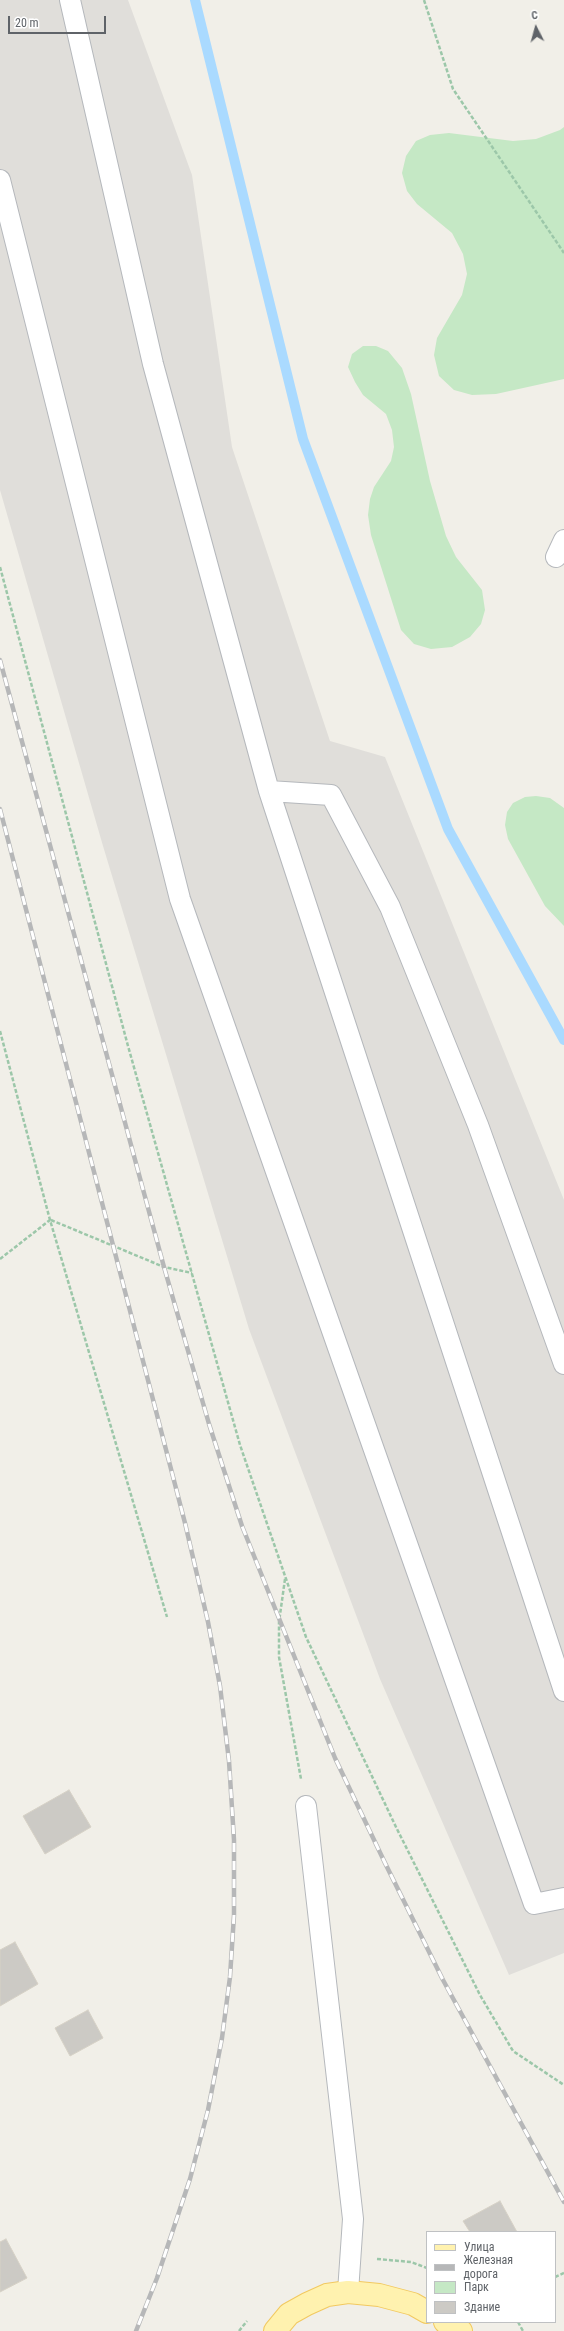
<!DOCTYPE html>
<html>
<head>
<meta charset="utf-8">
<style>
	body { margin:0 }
	#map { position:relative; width:564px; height:2331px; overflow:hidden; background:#f1efe8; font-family:"Roboto Condensed",sans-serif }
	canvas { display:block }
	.legend { position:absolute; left:426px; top:2231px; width:130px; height:92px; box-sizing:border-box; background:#fff; border:1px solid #bfc1c3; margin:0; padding:5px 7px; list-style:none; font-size:12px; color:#5f6368 }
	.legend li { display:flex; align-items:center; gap:8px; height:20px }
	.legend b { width:20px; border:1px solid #bfc1c3 }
	.north { position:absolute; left:516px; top:8px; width:40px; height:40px; -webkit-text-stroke:3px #fff; paint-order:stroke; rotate:354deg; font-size:11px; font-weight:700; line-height:16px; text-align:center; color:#5f6368 }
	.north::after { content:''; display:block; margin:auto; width:14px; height:18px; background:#5f6368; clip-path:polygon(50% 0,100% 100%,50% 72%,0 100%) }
	.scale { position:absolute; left:8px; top:16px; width:98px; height:18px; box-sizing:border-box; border:2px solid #5f6368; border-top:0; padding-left:5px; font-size:12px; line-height:14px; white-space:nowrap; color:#5f6368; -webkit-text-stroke:3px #fff; paint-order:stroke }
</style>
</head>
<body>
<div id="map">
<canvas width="564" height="2331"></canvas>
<ul class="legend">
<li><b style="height:5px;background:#fff2af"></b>Улица</li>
<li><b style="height:5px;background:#b6b7b8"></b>Железная дорога</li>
<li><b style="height:11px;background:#c5e8c5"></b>Парк</li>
<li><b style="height:11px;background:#cccac5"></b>Здание</li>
</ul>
<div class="north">С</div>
<div class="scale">20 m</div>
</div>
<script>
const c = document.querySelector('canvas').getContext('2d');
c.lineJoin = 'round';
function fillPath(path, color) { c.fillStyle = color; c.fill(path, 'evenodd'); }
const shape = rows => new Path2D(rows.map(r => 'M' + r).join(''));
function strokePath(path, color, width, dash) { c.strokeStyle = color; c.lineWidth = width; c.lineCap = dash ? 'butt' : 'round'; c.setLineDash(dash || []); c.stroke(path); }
fillPath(shape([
	[0,0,128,0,192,175,232,447,330,741,385,757,564,1200,564,1953,509,1975,380,1679,249,1329,103,846,0,490]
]), '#e0deda');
fillPath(shape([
	[564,127,564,379,496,394,472,395,454,390,439,376,434,355,437,338,462,295,467,274,463,254,452,233,417,204,407,191,402,173,406,156,416,141,430,135,449,133,513,141,536,139,560,130],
	[363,346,376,346,388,351,402,368,411,394,430,481,446,536,456,557,482,590,485,610,481,624,470,637,452,647,431,649,414,644,401,630,371,535,368,515,370,499,374,487,391,461,394,447,392,430,386,414,363,395,355,382,348,367,352,354],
	[536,796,550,798,564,808,564,926,545,906,508,839,505,825,507,812,513,803,525,797]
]), '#c5e8c5');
strokePath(shape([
	[195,0,303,439,448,829,564,1040]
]), '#aadaff', 10);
const building = shape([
	[69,1790,91,1827,45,1854,23,1816,69,1790],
	[15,1942,38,1984,0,2006,0,1950,15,1942],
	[88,2010,103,2038,70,2056,55,2028,88,2010],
	[500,2201,517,2232,470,2232,463,2221,500,2201],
	[6,2239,27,2278,0,2292,0,2242,6,2239]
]);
fillPath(building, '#cccac5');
strokePath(building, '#d6d1c6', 1);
const service = shape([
	[70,0,153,364,269,791,564,1691],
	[0,180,180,899,534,1904,564,1898],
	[556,557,564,540],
	[269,791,331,795,390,907,478,1125,564,1364],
	[306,1806,353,2219,348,2292]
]);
const primary = shape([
	[445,2322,461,2331],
	[275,2331,289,2314,307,2304,327,2295,348,2292,379,2295,413,2304,427,2312]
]);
strokePath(service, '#b5b8bc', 22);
strokePath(primary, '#f2c960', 24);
strokePath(shape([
	[424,0,453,89,564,253],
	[0,567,128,1046,240,1445,306,1637,396,1827,480,1995,513,2051,564,2085],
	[0,1031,50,1220,167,1617],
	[51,1220,164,1267,192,1273],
	[0,1259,50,1220],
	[285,1579,279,1622,279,1657,301,1779],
	[377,2259,411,2262,427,2268],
	[555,2277,564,2273],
	[518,2322,523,2331],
	[239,2331,247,2321]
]), '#9cc7a9', 2.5, [4, 2]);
strokePath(service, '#fff', 20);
strokePath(primary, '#fff2af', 22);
const rail = shape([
	[0,660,164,1267,209,1424,242,1526,335,1758,385,1863,443,1980,564,2202],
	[0,809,185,1523,208,1622,220,1686,229,1761,234,1840,234,1915,230,1977,222,2038,208,2110,190,2179,157,2278,136,2331]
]);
strokePath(rail, '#b6b7b8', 4.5);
strokePath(rail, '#fff', 3, [9]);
</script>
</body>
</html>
